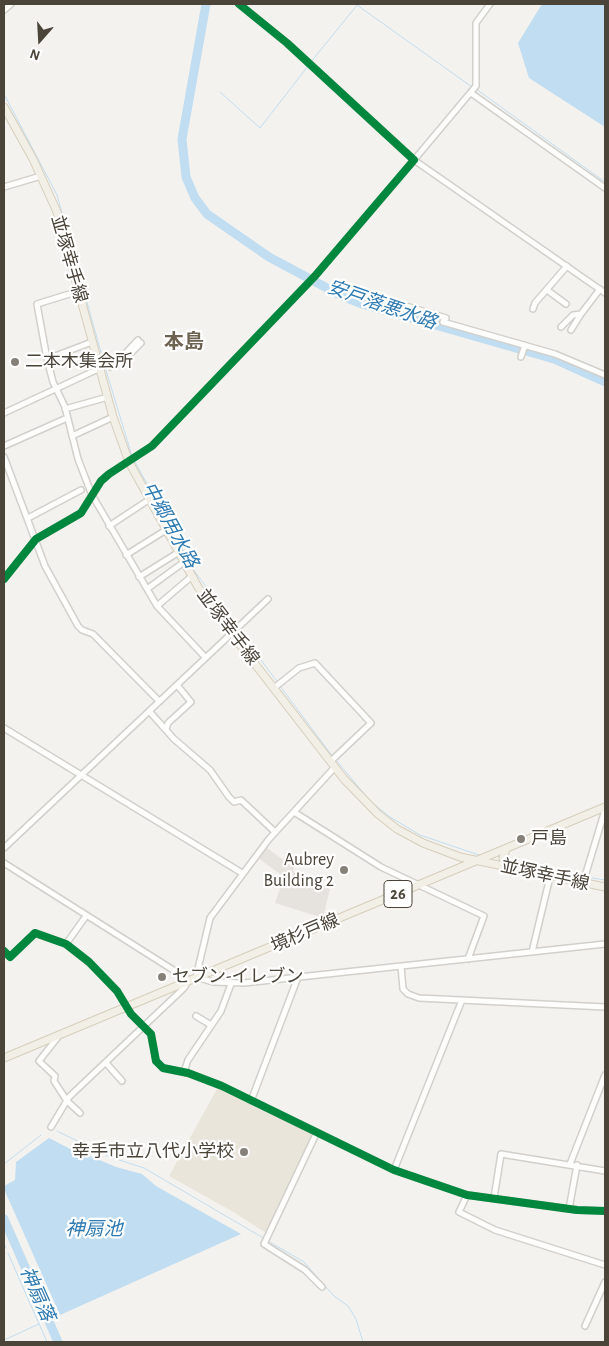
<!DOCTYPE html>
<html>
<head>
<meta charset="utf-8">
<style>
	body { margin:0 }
	#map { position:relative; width:609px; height:1346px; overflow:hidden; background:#f4f2ee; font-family:"Alegreya Sans",sans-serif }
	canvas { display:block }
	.frame { position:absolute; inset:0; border:5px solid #4b4439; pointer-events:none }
	.north { position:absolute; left:15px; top:15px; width:50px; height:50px; -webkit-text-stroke:4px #fff; paint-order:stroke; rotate:199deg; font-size:14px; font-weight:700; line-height:20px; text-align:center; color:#4b4439 }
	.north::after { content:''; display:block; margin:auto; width:18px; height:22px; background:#4b4439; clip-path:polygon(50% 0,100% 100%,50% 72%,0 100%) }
</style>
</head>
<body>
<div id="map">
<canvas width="609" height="1346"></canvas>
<div class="frame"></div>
<div class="north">N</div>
</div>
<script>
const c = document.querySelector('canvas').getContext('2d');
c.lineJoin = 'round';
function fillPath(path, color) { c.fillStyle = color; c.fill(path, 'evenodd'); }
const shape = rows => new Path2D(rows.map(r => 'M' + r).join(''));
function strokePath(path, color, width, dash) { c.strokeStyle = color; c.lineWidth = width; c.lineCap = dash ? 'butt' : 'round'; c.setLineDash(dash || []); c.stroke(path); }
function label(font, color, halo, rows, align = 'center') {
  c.font = font + ' "Alegreya Sans","Noto Sans JP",sans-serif'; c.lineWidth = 4.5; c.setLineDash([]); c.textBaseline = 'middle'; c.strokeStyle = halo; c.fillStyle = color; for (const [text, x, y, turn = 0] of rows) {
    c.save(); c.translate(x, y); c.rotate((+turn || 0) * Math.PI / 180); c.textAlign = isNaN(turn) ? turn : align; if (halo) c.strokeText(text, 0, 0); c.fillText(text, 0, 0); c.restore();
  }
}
fillPath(shape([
	[218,1087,314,1133,266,1233,235,1213,169,1176]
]), '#eae5da');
fillPath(shape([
	[266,847,294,868,293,871,330,889,323,918,275,903,284,877,258,858]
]), '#e6e3df');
fillPath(shape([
	[542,4,605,4,605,127,529,78,518,43],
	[49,1138,86,1157,90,1156,116,1167,142,1174,156,1186,241,1234,60,1315,4,1189,4,1186,15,1180,16,1162]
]), '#c0ddf1');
strokePath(shape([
	[357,5,472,87],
	[310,63,358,4],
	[476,89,605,182],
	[220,92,260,128,308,66],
	[4,94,57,195,104,363],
	[105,367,132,456],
	[134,460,195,572,236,627],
	[239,630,278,683],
	[280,686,333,757],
	[336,760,371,802,390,817,420,835,479,855],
	[508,861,582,876],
	[586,877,605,880],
	[57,1131,110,1157,144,1168,265,1239],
	[4,1164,41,1135],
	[268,1241,304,1262,334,1296,348,1306,356,1319,363,1342],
	[4,1244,6,1248],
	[8,1253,47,1342],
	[4,1340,39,1324]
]), '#c0ddf1', 1);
strokePath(shape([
	[206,4,182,139,186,177,195,198,207,214,269,257,340,295,362,304,554,359,605,382],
	[4,1219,58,1342]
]), '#c0ddf1', 9);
const minor = shape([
	[490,4,476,23,476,86,414,160,605,293],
	[4,10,11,4],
	[471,93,605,188],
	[4,187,41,176],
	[547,290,566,304],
	[79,291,37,304,47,359,53,382,65,407,78,459,92,495,157,606,205,657],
	[366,294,446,318,443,322,555,354,605,375],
	[533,309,535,303,567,266],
	[561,327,573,315,581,314,600,289],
	[571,330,581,314],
	[521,357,525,345],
	[47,359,92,342],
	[109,364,111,367,123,361,141,343],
	[65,409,108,397],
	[4,413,109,364,122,357,138,340],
	[72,436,113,417],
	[4,446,67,418],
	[4,457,45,566,78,626,82,630,93,634,159,701],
	[28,518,81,490],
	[109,526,150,499],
	[126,555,166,530],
	[139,577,179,552],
	[4,579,36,539,81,513,101,481,109,474,152,446,315,276,414,160,287,43,239,4],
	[147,589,184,562],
	[157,606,192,576],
	[274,688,299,668,315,663,371,723,331,761],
	[149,711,174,739,210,770,229,797,234,802,241,800,275,832],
	[4,728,242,873],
	[166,729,168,723,191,702,177,685],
	[335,767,269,839,210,918,196,977,213,982,244,983,605,944],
	[294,812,381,867,484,916,468,959],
	[4,848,268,599],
	[4,863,189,980,184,988,69,1097,51,1127],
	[583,883,605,810],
	[66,944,86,916],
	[4,951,10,957,35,933,66,944,89,962,117,991,131,1014,151,1034,156,1061,163,1068,188,1073,222,1086,394,1170,467,1195,577,1210,605,1211],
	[532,952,550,877],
	[401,966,403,989,408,994,419,998,605,1007],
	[196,1016,211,1025],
	[58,1037,39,1061,55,1076,54,1081,67,1101,80,1113],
	[106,1063,122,1081],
	[184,1072,188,1060,221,1011,231,984],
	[251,1101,298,977],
	[317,1132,264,1244,305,1270,322,1287],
	[570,1164,605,1075],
	[394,1170,462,1000],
	[467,1195,459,1212,495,1230,605,1265],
	[494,1198,501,1154,605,1171],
	[569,1209,577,1165],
	[585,1326,605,1282]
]);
const major = shape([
	[4,107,33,159,57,212,113,417,129,462,198,587,231,633,344,779,378,814,397,829,423,843,460,857,605,887],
	[506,849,503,858,506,867],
	[4,1058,605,807]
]);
strokePath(minor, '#d2d0cb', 8);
strokePath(major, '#d6cebb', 9);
strokePath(minor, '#fdfdfc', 5);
strokePath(major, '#f2efe6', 7);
strokePath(shape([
	[4,579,36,539,81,513,101,481,109,474,152,446,315,276,414,160,287,43,239,4],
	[4,951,10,957,35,933,66,944,89,962,117,991,131,1014,151,1034,156,1061,163,1068,188,1073,222,1086,394,1170,467,1195,577,1210,605,1211]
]), '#00873e', 8);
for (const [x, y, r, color] of [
	[15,362,5,"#868178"],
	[521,839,5,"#868178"],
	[344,870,5,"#868178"],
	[162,977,5,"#868178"],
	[244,1152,5,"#868178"]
]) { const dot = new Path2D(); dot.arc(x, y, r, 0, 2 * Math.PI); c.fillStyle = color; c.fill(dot); strokePath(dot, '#fff', 2); }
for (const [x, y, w] of [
	[398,894,28]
]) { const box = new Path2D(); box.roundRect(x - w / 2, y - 13.5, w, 27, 4); c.fillStyle = '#fff'; c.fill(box); strokePath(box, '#4b4439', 1); }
label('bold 16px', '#4b4439', null, [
	["26",398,894]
]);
label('18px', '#4b4439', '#fff', [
	["並塚幸手線",69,259,74],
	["並塚幸手線",228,627,53],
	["並塚幸手線",545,875,12],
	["境杉戸線",305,933,-23]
]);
label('18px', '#4b4439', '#fff', [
	["二本木集会所",25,362],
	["戸島",531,839],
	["Aubrey",334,860,"right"],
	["Building 2",334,881,"right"],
	["セブン-イレブン",172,977],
	["幸手市立八代小学校",234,1152,"right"]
], 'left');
label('italic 19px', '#2e7ab2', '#fff', [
	["安戸落悪水路",382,305,19],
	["中郷用水路",170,525,61],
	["神扇池",94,1229],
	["神扇落",37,1294,66]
]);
label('bold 20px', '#6e6250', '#fff', [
	["本島",184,342]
]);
</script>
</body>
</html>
